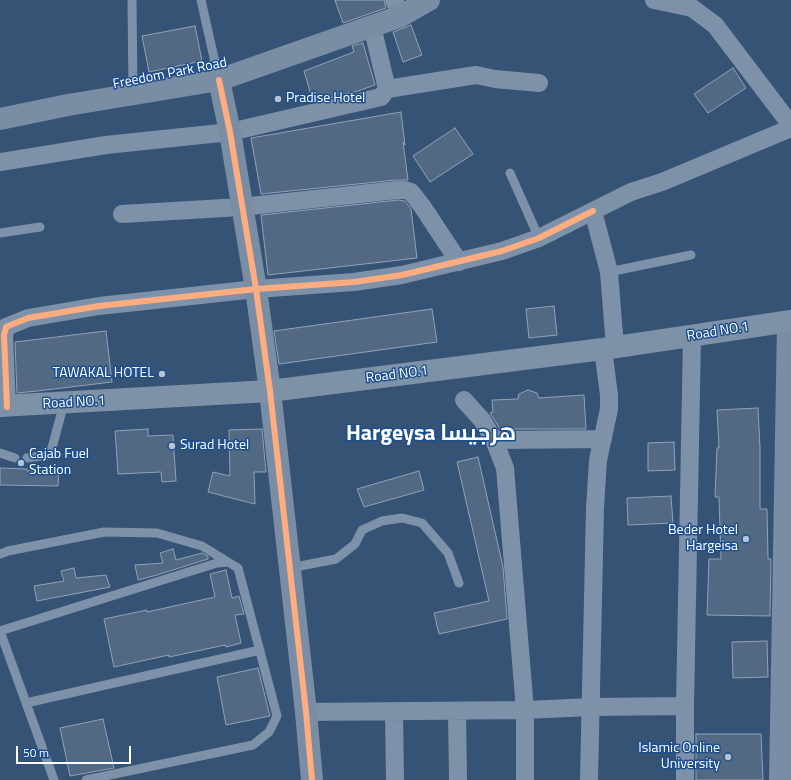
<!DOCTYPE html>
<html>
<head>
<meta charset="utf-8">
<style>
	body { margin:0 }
	#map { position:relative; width:791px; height:780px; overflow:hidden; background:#365274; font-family:"Titillium Web",sans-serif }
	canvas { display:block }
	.scale { position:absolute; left:16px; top:746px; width:115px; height:18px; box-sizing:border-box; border:2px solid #fff; border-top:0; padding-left:5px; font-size:12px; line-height:14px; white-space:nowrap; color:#fff; -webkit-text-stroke:3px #1b4f8f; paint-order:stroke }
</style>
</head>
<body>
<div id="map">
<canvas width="791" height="780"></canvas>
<div class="scale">50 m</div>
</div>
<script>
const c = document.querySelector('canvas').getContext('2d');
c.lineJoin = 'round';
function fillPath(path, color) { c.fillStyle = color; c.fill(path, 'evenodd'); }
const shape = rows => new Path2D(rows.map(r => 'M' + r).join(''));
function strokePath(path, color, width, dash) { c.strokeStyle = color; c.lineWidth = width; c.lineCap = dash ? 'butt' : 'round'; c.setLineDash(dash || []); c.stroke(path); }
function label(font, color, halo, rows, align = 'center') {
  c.font = font + ' "Titillium Web",Cairo,sans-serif'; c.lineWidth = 3; c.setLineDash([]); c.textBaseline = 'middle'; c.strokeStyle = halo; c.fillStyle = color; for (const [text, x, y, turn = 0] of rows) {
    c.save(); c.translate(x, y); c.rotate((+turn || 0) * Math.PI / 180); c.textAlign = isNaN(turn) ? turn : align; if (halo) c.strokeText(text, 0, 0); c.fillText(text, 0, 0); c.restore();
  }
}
const building = shape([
	[335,0,384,0,386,8,343,23,335,0],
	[411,25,422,55,403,62,393,32,411,25],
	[195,26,202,61,149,72,142,36,195,26],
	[363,43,375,85,358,91,313,102,304,71,354,52,352,46,363,43],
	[733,68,746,88,708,113,694,94,733,68],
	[401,112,405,145,403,142,408,180,396,180,261,194,251,138,401,112],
	[455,128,473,154,430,182,413,156,455,128],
	[398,200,405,201,411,209,417,258,268,275,261,215,398,200],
	[554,306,557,335,529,338,526,309,554,306],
	[432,309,437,342,279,364,274,331,432,309],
	[106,331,112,382,37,391,17,393,15,342,106,331],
	[528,390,537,393,539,398,584,395,586,429,500,429,490,413,493,412,492,400,518,399,519,394,528,390],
	[758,408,760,448,760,509,767,509,768,559,771,559,770,616,707,615,709,559,721,559,719,497,715,497,717,448,719,448,717,410,758,408],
	[148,429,148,436,173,435,176,481,162,482,161,472,118,474,115,431,148,429],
	[262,429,266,472,254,472,255,504,208,492,213,472,230,476,229,430,262,429],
	[674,442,675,470,648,471,648,443,674,442],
	[478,457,503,567,507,619,439,634,434,613,489,601,457,462,478,457],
	[0,468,27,469,27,471,59,471,58,486,0,485,0,468],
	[419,471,424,490,364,507,357,489,419,471],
	[671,496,673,523,628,525,627,498,671,496],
	[173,549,176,560,202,553,208,556,208,559,157,575,138,580,135,565,163,563,160,553,173,549],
	[74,568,76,578,106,575,110,587,37,601,34,586,64,581,61,571,74,568],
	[226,570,232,598,239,596,244,614,235,615,241,643,226,647,225,645,169,657,169,655,114,667,104,619,147,610,147,612,215,597,210,574,226,570],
	[767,641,768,677,733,678,732,642,767,641],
	[258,668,270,716,226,725,217,677,258,668],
	[103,719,114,768,70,776,60,728,103,719],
	[696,734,761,734,763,780,696,780,696,734]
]);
fillPath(building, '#526984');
strokePath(building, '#92a2b6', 1);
strokePath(shape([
	[132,0,133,94],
	[201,0,219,80],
	[510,173,539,238],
	[0,233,40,227],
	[609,272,691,255],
	[0,453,15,458],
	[27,458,47,455,52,448,64,403],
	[0,554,8,551,104,532,157,533,202,546,228,562],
	[290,568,336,559,355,544,362,530,382,521,402,518,422,523,448,553,459,583],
	[0,631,217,563,228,562,238,568,277,716,269,732,253,745,86,780],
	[0,631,54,780],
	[26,703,260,650]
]), '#7d92a8', 9);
strokePath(shape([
	[394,0,401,16],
	[654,0,692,8,715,25,791,125],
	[387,89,476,75,495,79,539,83],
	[0,162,106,145,230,132,381,97,387,89,372,26],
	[122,214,241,207,397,190,405,190,411,192,422,206,459,262],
	[615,347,609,272,593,211,631,192,662,182,791,128],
	[464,400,482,420,494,440,505,468,525,710,525,780],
	[7,407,4,335,6,327,28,318,99,306,256,289,354,282,402,275,502,251,539,238,593,211],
	[494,440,603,439],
	[394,711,395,780],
	[457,711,458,780],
	[306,712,525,710,591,707,685,706],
	[589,780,595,508,598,460,609,409,609,395,603,349],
	[685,780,685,706,692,337]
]), '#7d92a8', 18);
strokePath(shape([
	[219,80,230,132,256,289,270,391,306,712,312,780],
	[0,119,68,105,219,80,401,16,429,0],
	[780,780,788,322]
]), '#798da4', 22);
strokePath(shape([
	[0,406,270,391,603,349,791,321]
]), '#7e92a7', 22);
strokePath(shape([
	[219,80,230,132,256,289,270,391,306,712,312,780],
	[7,407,4,335,6,327,28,318,99,306,256,289,354,282,402,275,502,251,539,238,593,211]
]), '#ffac80', 6);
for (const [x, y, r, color] of [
	[278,99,4,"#b9c2ce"],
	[162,374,4,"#b9c2ce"],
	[172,446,4,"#b9c2ce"],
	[21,463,4,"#b9c2ce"],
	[746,539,4,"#b9c2ce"],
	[728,757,4,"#b9c2ce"]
]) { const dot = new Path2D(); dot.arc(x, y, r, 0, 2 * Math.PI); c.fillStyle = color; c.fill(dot); strokePath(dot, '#1b4f8f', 1.5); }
label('14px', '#fff', '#1b4f8f', [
	["Freedom Park Road",170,74,-11],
	["Road NO.1",718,332,-9],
	["Road NO.1",397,375,-7],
	["Road NO.1",74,403,-3]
]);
label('14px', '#fff', '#1b4f8f', [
	["Pradise Hotel",286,99],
	["TAWAKAL HOTEL",154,374,"right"],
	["Surad Hotel",180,446],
	["Cajab Fuel",29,455],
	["Station",29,471],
	["Beder Hotel",738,531,"right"],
	["Hargeisa",738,547,"right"],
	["Islamic Online",720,749,"right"],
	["University",720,765,"right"]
], 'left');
label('bold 22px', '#fff', '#1b4f8f', [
	["Hargeysa هرجيسا",431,435]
]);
</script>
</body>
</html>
